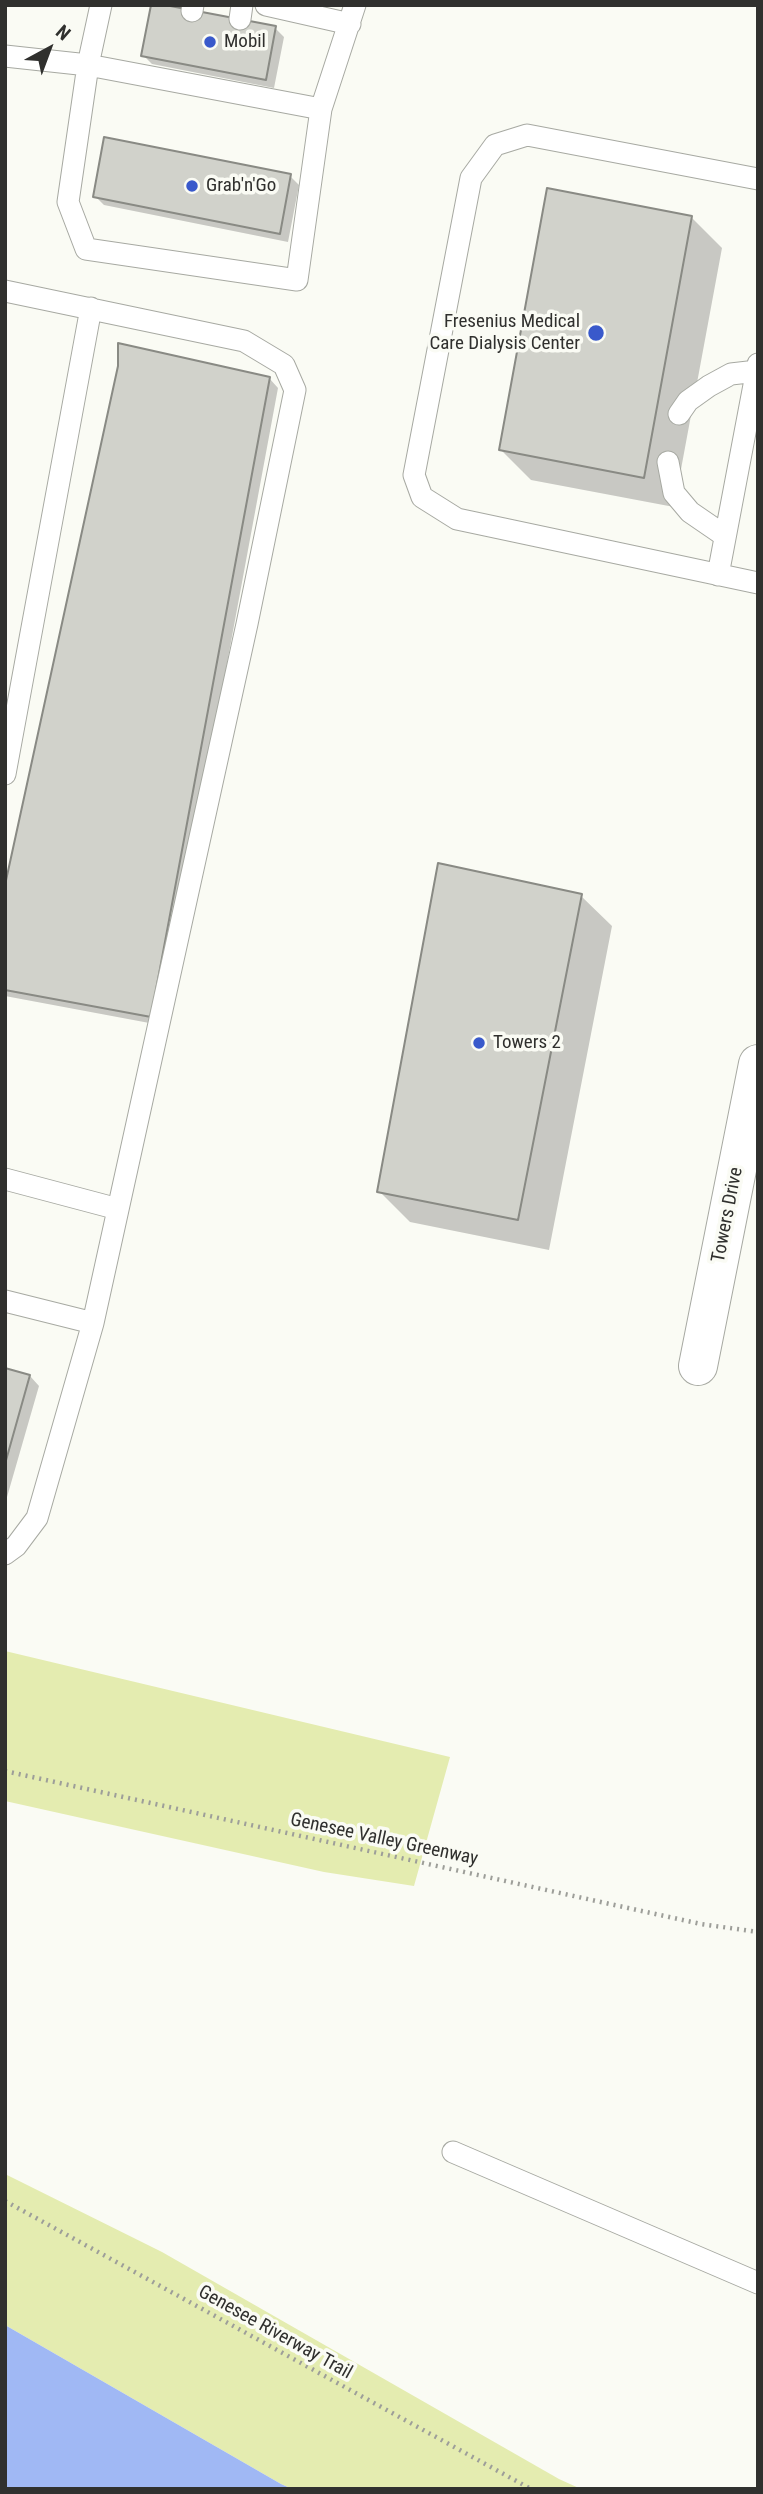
<!DOCTYPE html>
<html>
<head>
<meta charset="utf-8">
<style>
	body { margin:0 }
	#map { position:relative; width:763px; height:2494px; overflow:hidden; background:#fafbf4; font-family:"Roboto Condensed",sans-serif }
	canvas { display:block }
	.frame { position:absolute; inset:0; border:7px solid #30302e; pointer-events:none }
	.north { position:absolute; left:14px; top:14px; width:70px; height:70px; -webkit-text-stroke:5px #fafbf4; paint-order:stroke; rotate:41deg; font-size:19px; font-weight:700; line-height:28px; text-align:center; color:#30302e }
	.north::after { content:''; display:block; margin:auto; width:24px; height:32px; background:#30302e; clip-path:polygon(50% 0,100% 100%,50% 72%,0 100%) }
</style>
</head>
<body>
<div id="map">
<canvas width="763" height="2494"></canvas>
<div class="frame"></div>
<div class="north">N</div>
</div>
<script>
const c = document.querySelector('canvas').getContext('2d');
c.lineJoin = 'round';
function fillPath(path, color) { c.fillStyle = color; c.fill(path, 'evenodd'); }
const shape = rows => new Path2D(rows.map(r => 'M' + r).join(''));
function strokePath(path, color, width, dash) { c.strokeStyle = color; c.lineWidth = width; c.lineCap = dash ? 'butt' : 'round'; c.setLineDash(dash || []); c.stroke(path); }
function label(font, color, halo, rows, align = 'center') {
  c.font = font + ' "Roboto Condensed",sans-serif'; c.lineWidth = 7; c.setLineDash([]); c.textBaseline = 'middle'; c.strokeStyle = halo; c.fillStyle = color; for (const [text, x, y, turn = 0] of rows) {
    c.save(); c.translate(x, y); c.rotate((+turn || 0) * Math.PI / 180); c.textAlign = isNaN(turn) ? turn : align; if (halo) c.strokeText(text, 0, 0); c.fillText(text, 0, 0); c.restore();
  }
}
fillPath(shape([
	[5,1651,450,1757,414,1886,324,1872,5,1801],
	[5,2174,162,2252,559,2479,581,2489,292,2489,281,2484,5,2325]
]), '#e4ecb0');
fillPath(shape([
	[5,2325,281,2484,292,2489,5,2489]
]), '#a0b8f4');
fillPath(shape([
	[275,28,284,37,274,88,152,64,143,55],
	[290,176,299,185,288,242,104,205,95,196],
	[691,217,722,248,674,507,531,480,501,450],
	[269,378,278,388,160,1025,5,996,5,894],
	[581,896,612,926,549,1250,410,1222,379,1191],
	[5,1369,30,1376,39,1386,5,1504]
]), '#0003');
const building = shape([
	[151,5,165,5,276,26,266,80,141,56,151,5],
	[104,137,291,174,280,234,93,197,104,137],
	[547,188,692,216,644,478,499,450,547,188],
	[118,343,270,377,151,1017,5,990,5,885,118,366,118,343],
	[438,863,582,894,518,1220,377,1192,438,863],
	[5,1368,30,1375,5,1464,5,1368]
]);
fillPath(building, '#d1d2cb');
strokePath(building, '#898a84', 2);
const lane = shape([
	[101,5,88,65,321,109,355,5],
	[266,5,350,24],
	[192,11,193,5],
	[240,19,242,5],
	[5,56,88,65,68,202,86,249,297,280,321,109],
	[758,179,527,135,495,145,471,178,414,475,422,497,457,519,758,583],
	[5,291,244,341,284,365,295,390,247,624,93,1323,5,1301],
	[679,414,688,401,709,386,731,374,757,371],
	[668,462,674,493,690,512,725,536],
	[718,575,758,364],
	[5,774,91,308],
	[5,1179,118,1209],
	[5,1554,16,1546,37,1518,93,1323],
	[453,2152,758,2283]
]);
const street = shape([
	[698,1366,758,1064]
]);
strokePath(lane, '#a7a9a2', 23);
strokePath(street, '#a7a9a2', 40);
strokePath(shape([
	[5,1771,701,1924,758,1932],
	[5,2201,531,2489]
]), '#9d9e99', 4.5, [2, 5]);
strokePath(lane, '#fff', 21);
strokePath(street, '#fff', 38);
for (const [x, y, r, color] of [
	[210,42,7,"#3959cb"],
	[192,186,7,"#3959cb"],
	[596,333,9,"#3959cb"],
	[479,1043,7,"#3959cb"]
]) { const dot = new Path2D(); dot.arc(x, y, r, 0, 2 * Math.PI); c.fillStyle = color; c.fill(dot); strokePath(dot, '#fafbf4', 2.5); }
label('19px', '#30302e', '#fafbf4', [
	["Mobil",224,42],
	["Grab'n'Go",206,186],
	["Fresenius Medical",580,322,"right"],
	["Care Dialysis Center",580,344,"right"],
	["Towers 2",493,1043]
], 'left');
label('19px', '#30302e', '#fafbf4', [
	["Towers Drive",728,1215,-79],
	["Genesee Valley Greenway",384,1840,12],
	["Genesee Riverway Trail",275,2333,29]
]);
</script>
</body>
</html>
